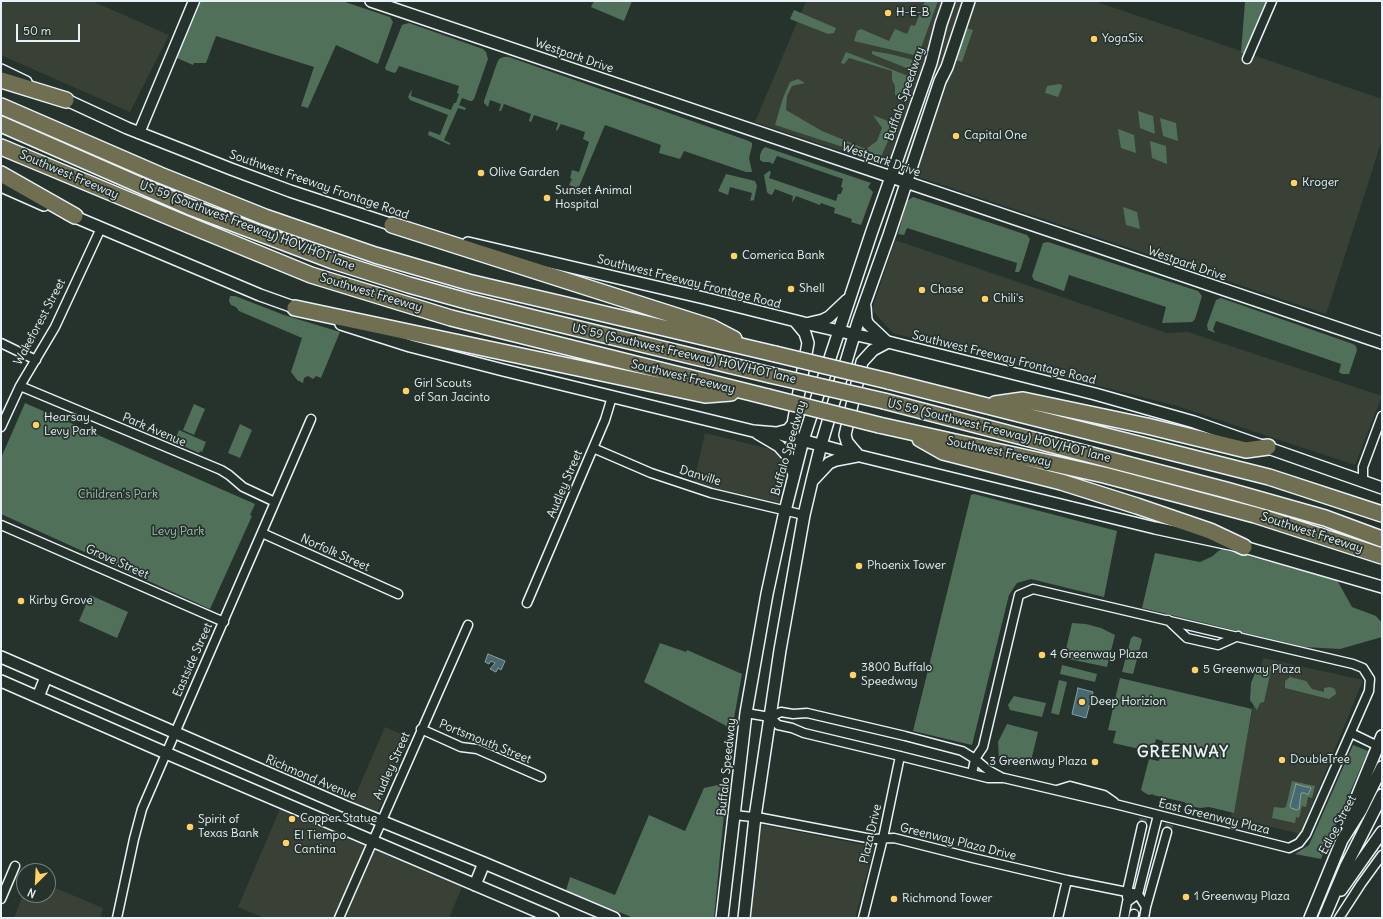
<!DOCTYPE html>
<html>
<head>
<meta charset="utf-8">
<style>
	body { margin:0 }
	#map { position:relative; width:1383px; height:919px; overflow:hidden; background:#26332d; font-family:Delius,sans-serif }
	canvas { display:block }
	.frame { position:absolute; inset:0; border:2px solid #e8f1f8; pointer-events:none }
	.north { position:absolute; left:16px; top:863px; width:40px; height:40px; box-sizing:border-box; background:#26332d; border:1px solid #747f7e; border-radius:50%; rotate:204deg; font-size:11px; font-weight:700; line-height:16px; text-align:center; color:#e8f1f8 }
	.north::after { content:''; display:block; margin:auto; width:14px; height:18px; background:#ffd166; clip-path:polygon(50% 0,100% 100%,50% 72%,0 100%) }
	.scale { position:absolute; left:16px; top:24px; width:64px; height:18px; box-sizing:border-box; border:2px solid #e8f1f8; border-top:0; padding-left:5px; font-size:12px; line-height:14px; white-space:nowrap; color:#e8f1f8; -webkit-text-stroke:3px #26332d; paint-order:stroke }
</style>
</head>
<body>
<div id="map">
<canvas width="1383" height="919"></canvas>
<div class="frame"></div>
<div class="north">N</div>
<div class="scale">50 m</div>
</div>
<script>
const c = document.querySelector('canvas').getContext('2d');
c.lineJoin = 'round';
function fillPath(path, color) { c.fillStyle = color; c.fill(path, 'evenodd'); }
const shape = rows => new Path2D(rows.map(r => 'M' + r).join(''));
function strokePath(path, color, width, dash) { c.strokeStyle = color; c.lineWidth = width; c.lineCap = dash ? 'butt' : 'round'; c.setLineDash(dash || []); c.stroke(path); }
function label(font, color, halo, rows, align = 'center') {
  c.font = font + ' Delius,sans-serif'; c.lineWidth = 3.5; c.setLineDash([]); c.textBaseline = 'middle'; c.strokeStyle = halo; c.fillStyle = color; for (const [text, x, y, turn = 0] of rows) {
    c.save(); c.translate(x, y); c.rotate((+turn || 0) * Math.PI / 180); c.textAlign = isNaN(turn) ? turn : align; if (halo) c.strokeText(text, 0, 0); c.fillText(text, 0, 0); c.restore();
  }
}
fillPath(shape([
	[1,1,92,1,169,35,130,112,1,55],
	[806,1,1094,1,1382,99,1382,140,1326,314,755,122],
	[895,240,1167,333,1188,332,1382,396,1355,465,1177,406,893,333,872,310],
	[705,433,774,450,786,468,779,503,693,485],
	[1263,658,1363,680,1300,834,1231,817],
	[385,727,410,738,377,813,352,803],
	[280,809,462,887,449,918,264,918,238,907],
	[759,824,874,847,855,918,751,918],
	[48,885,103,908,100,918,14,918,24,892,24,895,48,895]
]), '#394137');
fillPath(shape([
	[201,1,342,1,390,17,393,22,378,64,336,45,308,108,301,106,314,67,216,36,206,63,194,63,193,65,177,58],
	[594,1,632,1,624,21,591,7],
	[925,1,938,1,918,56,854,41,857,31,861,29,889,41,895,29,907,34,911,25,915,26],
	[1241,1,1267,1,1246,54,1241,53,1245,2],
	[794,10,836,28,834,33,828,34,790,19],
	[409,23,483,49,486,52,488,59,474,99,472,101,470,101,462,98,459,105,466,108,465,110,458,108,444,140,450,143,450,145,428,135,429,131,440,135,448,115,410,100,408,97,412,89,411,96,451,110,454,103,456,103,459,94,457,93,459,86,399,66,396,72,394,73,386,70,385,68,402,25,405,24],
	[966,28,973,30,962,62,956,60],
	[872,51,890,54,917,61,914,71,874,55,872,54],
	[846,52,911,77,913,81,907,102,895,95,895,86,892,80,892,71,849,58,844,64,841,63],
	[503,57,509,57,749,141,752,143,752,146,749,158,752,172,746,172,684,151,680,159,659,153,661,145,605,125,578,189,569,185,572,179,570,178,572,170,579,172,589,142,583,139,585,132,561,124,557,131,556,130,558,123,534,115,531,122,529,121,531,114,504,104,501,111,499,111,501,104,490,100,488,107,484,103,484,101,497,63,499,59],
	[798,79,805,83,792,86,787,96,786,110,822,131,866,149,877,141,882,128,873,115,890,122,899,116,880,159,775,125,783,98,790,82],
	[1059,84,1062,85,1062,87,1058,97,1045,93,1047,86],
	[1138,111,1153,116,1155,134,1140,128],
	[1160,118,1176,123,1178,141,1163,136],
	[1118,129,1134,135,1136,153,1121,148],
	[1150,141,1166,146,1167,164,1152,158],
	[765,147,871,183,868,187,873,192,872,195,861,225,851,222,852,219,834,213,835,208,821,203,820,205,796,196,792,203,793,196,775,189,772,195,769,194,767,192,764,175,769,171,771,172,769,178,836,201,838,194,841,194,843,188,841,187,843,179,777,156,773,164,769,162,763,162,760,160,760,155,762,150],
	[726,174,755,181,757,186,754,200,750,201,752,193,730,187,728,195,718,191],
	[913,197,1027,235,1030,239,1021,268,1019,272,1015,272,1017,263,907,228,904,235,898,234,907,201],
	[1123,207,1137,212,1140,229,1126,225],
	[1048,242,1198,291,1202,296,1195,319,1192,322,1162,323,1166,307,1069,275,1064,291,1034,280,1032,276,1043,243],
	[230,296,235,296,284,315,340,332,321,378,316,376,313,379,308,376,304,378,303,383,297,380,291,372,302,338,239,311,236,307,231,305,229,301],
	[1221,298,1353,344,1356,346,1357,350,1349,374,1342,374,1339,372,1341,364,1216,321,1213,329,1215,333,1208,330,1207,325,1216,300],
	[25,403,255,504,250,515,252,516,210,609,1,514,1,458],
	[194,404,205,409,194,435,183,430],
	[240,424,252,430,240,458,228,453],
	[179,430,206,442,202,452,200,451,199,453,174,442],
	[974,494,1117,531,1104,597,1031,579,1017,583,1009,595,972,745,913,731,971,495],
	[1222,549,1337,580,1352,607,1376,616,1382,623,1382,637,1340,649,1304,647,1142,608,1155,553,1200,562,1213,556,1217,552],
	[90,595,128,612,117,638,79,621],
	[1072,623,1086,624,1101,628,1115,635,1107,667,1064,658],
	[1134,636,1140,638,1142,640,1133,674,1122,672,1131,638],
	[660,643,686,652,687,650,742,674,732,729,644,682],
	[1062,665,1097,674,1095,682,1060,674],
	[1264,666,1272,666,1264,702,1260,703,1257,710,1250,700,1251,683,1256,671],
	[1290,677,1306,681,1312,689,1324,692,1324,688,1330,687,1335,689,1336,694,1329,699,1285,688,1285,681],
	[1120,678,1252,709,1234,813,1209,807,1200,808,1190,806,1184,802,1153,795,1153,794,1149,795,1145,793,1141,790,1149,759,1159,761,1163,741,1156,739,1153,752,1113,743,1116,731,1108,730],
	[1059,680,1067,682,1059,715,1051,713],
	[1014,696,1046,703,1042,717,1010,710,1008,705],
	[1007,724,1038,732,1030,765,999,759,998,742],
	[1353,745,1368,751,1321,859,1295,854,1309,845],
	[1292,781,1315,786,1312,798,1308,797,1306,807,1302,806,1299,818,1296,817,1295,823,1272,818,1274,807,1283,808,1286,807],
	[727,783,714,918,634,918,566,891,570,877,615,895,649,815,685,831,704,788]
]), '#507059');
const water = shape([
	[488,654,505,661,501,670,498,668,496,672,490,669,495,663,491,661,489,664,485,662,488,654],
	[1078,688,1093,692,1086,718,1072,714,1078,688],
	[1296,784,1306,787,1310,787,1311,788,1308,795,1305,793,1301,793,1299,809,1297,810,1291,808,1290,806,1296,784]
]);
fillPath(water, '#48696f');
strokePath(water, '#889fa6', 1);
strokePath(shape([
	[1142,826,1144,814],
	[1167,832,1171,821]
]), '#43504b', 8, [8, 4]);
const minor = shape([
	[1247,59,1272,1],
	[1,343,36,360],
	[20,386,221,470,229,475,243,487,275,502],
	[1,427,20,386,55,327,101,228],
	[593,448,651,473,711,493,804,515],
	[1363,481,1363,467,1382,416],
	[1,525,224,622],
	[262,533,398,594],
	[527,603,605,420,612,397],
	[1168,620,1187,638,1218,645,1238,636],
	[746,713,770,717,778,725,792,728,804,733,900,756,988,778,1004,778,1119,805,1289,848,1299,843,1306,834,1369,691,1370,679,1363,668,1353,664,1033,589,1019,595,983,747,975,759,972,774],
	[770,717,781,712,793,714,807,713,905,736,962,751,975,759,988,770,1001,777],
	[421,729,461,747,477,749,541,777],
	[1351,733,1378,746],
	[1057,790,1070,786,1104,795,1114,802],
	[734,815,762,818,872,839,894,838,973,858,1067,880,1127,892,1138,894,1146,907,1144,918],
	[1127,897,1127,892,1142,826],
	[1,899,15,866],
	[1146,907,1167,832],
	[117,918,134,839,142,809,311,419],
	[339,918,468,625],
	[863,918,883,838,900,756],
	[1058,918,1067,880],
	[1124,918,1127,902,1138,894,1158,815],
	[1133,918,1134,914],
	[1339,918,1361,884,1382,855]
]);
const tertiary = shape([
	[139,133,194,1]
]);
const secondary = shape([
	[371,1,1382,343],
	[1,70,26,82],
	[60,97,127,128,231,169,290,191,399,227],
	[1,186,44,205],
	[68,214,260,295,302,310],
	[468,243,704,298,804,323,888,342,1095,394,1194,422,1382,488],
	[865,307,866,320,868,324,886,341],
	[810,323,823,320,829,317,847,300],
	[341,324,410,346,503,370,753,431,776,433,860,456,1155,528,1244,547,1382,587],
	[757,433,779,446,787,455,790,461,794,475],
	[777,433,788,430,793,424,808,343,805,333,795,321],
	[858,455,847,442,845,435,862,362,873,350,888,342],
	[814,479,829,463,836,460,857,456],
	[1,657,344,806,484,863,614,918],
	[1,681,166,753,553,918],
	[38,697,46,677],
	[1347,825,1354,804,1382,736],
	[475,885,484,863],
	[1341,890,1382,832],
	[722,918,746,713,767,594,785,511,803,440,871,234,931,63,941,24,949,1],
	[744,918,755,817,780,650,804,515,812,481,821,445,858,322,889,235,940,81,947,67,969,1],
	[1310,918,1342,840,1361,810,1382,767],
	[1324,918,1346,866,1382,795]
]);
const motorway = shape([
	[1,80,66,100],
	[1,106,160,175,265,217,375,255,468,282,775,354],
	[1,124,190,207,333,261,409,285,470,302,538,319,770,375],
	[1,147,179,221,311,275,451,318,768,397],
	[1,174,75,216],
	[392,225,711,327,734,339],
	[295,308,705,395,731,393],
	[888,381,1269,477,1382,514],
	[884,401,1226,490,1325,518,1382,539],
	[995,404,1023,400,1147,426,1246,450,1268,447],
	[879,425,1104,475,1255,515,1382,556],
	[920,439,943,452,1061,482,1137,506,1210,531,1244,547]
]);
strokePath(minor, '#e8f1f8', 11);
strokePath(tertiary, '#e8f1f8', 13);
strokePath(secondary, '#e8f1f8', 14);
strokePath(motorway, '#e8f1f8', 18);
strokePath(minor, '#26332d', 8);
strokePath(tertiary, '#26332d', 10);
strokePath(secondary, '#26332d', 11);
strokePath(motorway, '#716f52', 15);
const motorwayBridge = shape([
	[775,354,888,381],
	[770,375,884,401],
	[768,397,879,425]
]);
strokePath(motorwayBridge, '#e8f1f8', 18, []);
strokePath(motorwayBridge, '#716f52', 15);
for (const [x, y, r, color] of [
	[888,13,4,"#ffd166"],
	[1094,39,4,"#ffd166"],
	[956,136,4,"#ffd166"],
	[481,173,4,"#ffd166"],
	[1294,183,4,"#ffd166"],
	[547,198,4,"#ffd166"],
	[734,256,4,"#ffd166"],
	[791,289,4,"#ffd166"],
	[922,290,4,"#ffd166"],
	[985,299,4,"#ffd166"],
	[406,391,4,"#ffd166"],
	[36,425,4,"#ffd166"],
	[859,566,4,"#ffd166"],
	[21,601,4,"#ffd166"],
	[1042,655,4,"#ffd166"],
	[1195,670,4,"#ffd166"],
	[853,675,4,"#ffd166"],
	[1082,702,4,"#ffd166"],
	[1282,760,4,"#ffd166"],
	[1095,762,4,"#ffd166"],
	[292,819,4,"#ffd166"],
	[190,827,4,"#ffd166"],
	[286,843,4,"#ffd166"],
	[1186,897,4,"#ffd166"],
	[894,899,4,"#ffd166"]
]) { const dot = new Path2D(); dot.arc(x, y, r, 0, 2 * Math.PI); c.fillStyle = color; c.fill(dot); strokePath(dot, '#26332d', 1.5); }
label('12px', '#e8f1f8', '#26332d', [
	["H-E-B",896,13],
	["YogaSix",1102,39],
	["Capital One",964,136],
	["Olive Garden",489,173],
	["Kroger",1302,183],
	["Sunset Animal",555,191],
	["Hospital",555,205],
	["Comerica Bank",742,256],
	["Shell",799,289],
	["Chase",930,290],
	["Chili's",993,299],
	["Girl Scouts",414,384],
	["of San Jacinto",414,398],
	["Hearsay",44,418],
	["Levy Park",44,432],
	["Phoenix Tower",867,566],
	["Kirby Grove",29,601],
	["4 Greenway Plaza",1050,655],
	["3800 Buffalo",861,668],
	["Speedway",861,682],
	["5 Greenway Plaza",1203,670],
	["Deep Horizion",1090,702],
	["DoubleTree",1290,760],
	["3 Greenway Plaza",1087,762,"right"],
	["Copper Statue",300,819],
	["Spirit of",198,820],
	["Texas Bank",198,834],
	["El Tiempo",294,836],
	["Cantina",294,850],
	["1 Greenway Plaza",1194,897],
	["Richmond Tower",902,899]
], 'left');
label('12px', '#e8f1f8', '#26332d', [
	["Westpark Drive",574,56,19],
	["Buffalo Speedway",905,94,-71],
	["Westpark Drive",881,160,19],
	["Southwest Freeway",69,175,23],
	["Southwest Freeway Frontage Road",319,185,19],
	["US 59 (Southwest Freeway) HOV/HOT lane",247,226,21],
	["Westpark Drive",1187,264,19],
	["Southwest Freeway Frontage Road",689,282,14],
	["Southwest Freeway",371,293,17],
	["Wakeforest Street",40,322,-62],
	["US 59 (Southwest Freeway) HOV/HOT lane",684,354,13],
	["Southwest Freeway Frontage Road",1004,358,14],
	["Southwest Freeway",683,377,14],
	["Park Avenue",154,430,23],
	["US 59 (Southwest Freeway) HOV/HOT lane",999,431,14],
	["Buffalo Speedway",789,448,-74],
	["Southwest Freeway",999,452,12],
	["Danville",700,476,17],
	["Audley Street",565,484,-67],
	["Southwest Freeway",1312,533,18],
	["Norfolk Street",335,553,24],
	["Grove Street",117,562,24],
	["Eastside Street",193,660,-66],
	["Portsmouth Street",485,742,22],
	["Audley Street",392,766,-66],
	["Buffalo Speedway",727,767,-84],
	["Richmond Avenue",311,778,23],
	["East Greenway Plaza",1214,817,14],
	["Edloe Street",1338,825,-62],
	["Plaza Drive",871,834,-77],
	["Greenway Plaza Drive",958,842,14]
]);
label('12px', '#abbdb8', '#26332d', [
	["Children's Park",118,495],
	["Levy Park",178,532]
]);
c.letterSpacing = '1px';
label('bold 16px', '#e8f1f8', '#26332d', [
	["GREENWAY",1183,752]
]);
c.letterSpacing = '0px';
</script>
</body>
</html>
